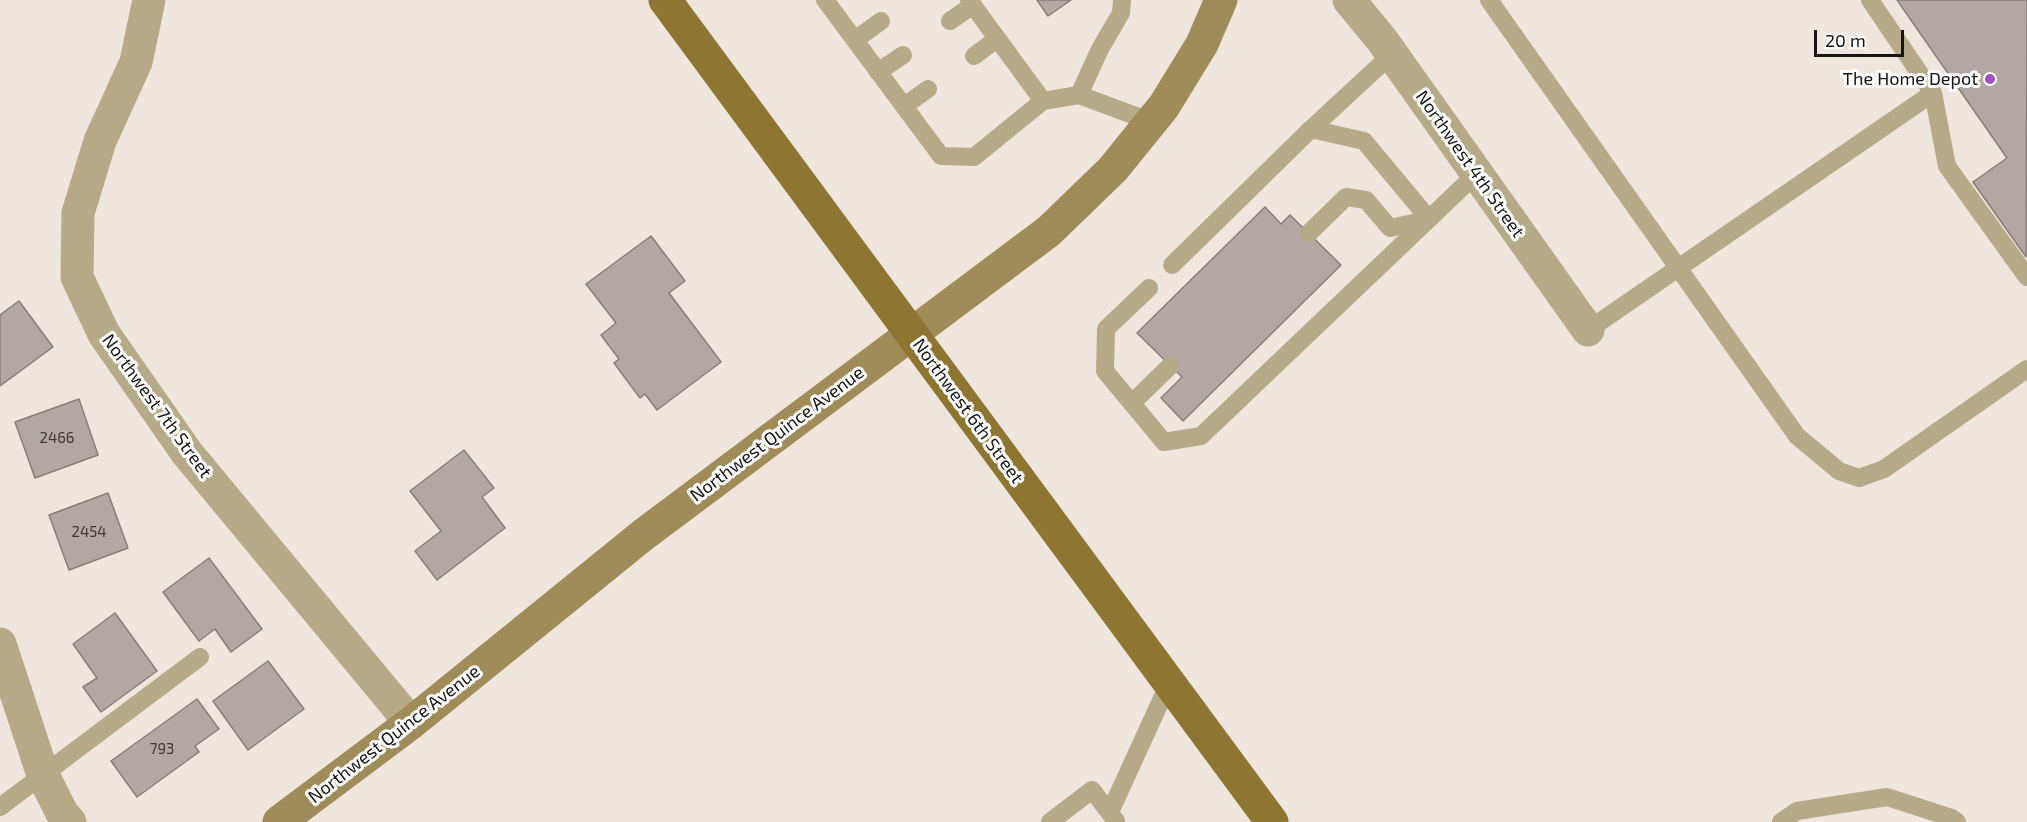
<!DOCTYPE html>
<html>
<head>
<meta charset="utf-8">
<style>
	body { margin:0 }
	#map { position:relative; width:2027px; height:822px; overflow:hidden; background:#efe6dd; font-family:"Exo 2",sans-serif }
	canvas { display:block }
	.scale { position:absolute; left:1814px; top:30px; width:90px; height:27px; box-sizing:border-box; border:3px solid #161310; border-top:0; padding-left:8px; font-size:18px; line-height:21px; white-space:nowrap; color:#161310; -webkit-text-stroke:4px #fff; paint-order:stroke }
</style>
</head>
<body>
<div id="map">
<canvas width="2027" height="822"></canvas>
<div class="scale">20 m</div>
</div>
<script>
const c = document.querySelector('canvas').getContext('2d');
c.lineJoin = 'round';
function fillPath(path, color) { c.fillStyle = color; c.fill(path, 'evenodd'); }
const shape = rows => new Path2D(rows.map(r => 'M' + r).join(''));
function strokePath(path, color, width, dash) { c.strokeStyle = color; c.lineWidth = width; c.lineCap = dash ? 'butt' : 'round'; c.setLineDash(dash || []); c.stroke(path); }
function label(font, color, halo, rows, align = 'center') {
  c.font = font + ' "Exo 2",sans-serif'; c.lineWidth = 6; c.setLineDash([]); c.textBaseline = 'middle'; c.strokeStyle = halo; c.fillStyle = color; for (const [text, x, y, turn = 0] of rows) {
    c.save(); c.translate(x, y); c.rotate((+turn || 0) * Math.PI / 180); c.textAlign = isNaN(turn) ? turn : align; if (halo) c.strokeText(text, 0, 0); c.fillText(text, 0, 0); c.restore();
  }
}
const building = shape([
	[1037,0,1071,0,1048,16,1037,0],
	[1897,0,2027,0,2026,257,1973,182,2007,158,1897,0],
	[1265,207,1281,224,1290,215,1341,265,1183,421,1161,398,1182,377,1137,333,1265,207],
	[651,236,685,281,669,293,721,362,657,410,645,394,640,398,614,363,619,359,601,335,616,323,586,284,651,236],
	[19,301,53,347,0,386,0,315,19,301],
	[79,399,98,455,35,478,15,422,79,399],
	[464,450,494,488,482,497,505,528,437,580,415,551,441,531,410,491,464,450],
	[108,493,128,548,69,570,49,515,108,493],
	[209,558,262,629,231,652,215,629,199,641,163,592,209,558],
	[115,613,157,671,101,712,83,687,97,678,73,644,115,613],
	[268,661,304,709,248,750,213,701,268,661],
	[197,699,219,729,195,746,199,752,137,797,111,761,197,699]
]);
fillPath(building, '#b3a8a3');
strokePath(building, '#8a7e7a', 1.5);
strokePath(shape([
	[825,0,941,156,974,157,1043,101,1079,95,1152,122],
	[969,0,1043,101],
	[1489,0,1797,436,1839,471,1859,478,1884,469,2027,369],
	[1870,0,1933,93,1947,166,2027,277],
	[950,21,973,5],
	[855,40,881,21],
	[974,56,997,39],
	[878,72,903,55],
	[1079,95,1100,49,1121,13,1122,0],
	[904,106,928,89],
	[1311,129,1392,54],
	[1309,233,1346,197,1366,200,1390,228,1427,220],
	[1172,265,1311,129,1364,141,1429,219,1476,174],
	[1149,288,1106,329,1105,371,1164,442,1201,436,1429,219],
	[1588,330,1933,93],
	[1132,403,1170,366],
	[0,807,200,657],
	[1110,812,1169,683],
	[1050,822,1092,790,1116,821],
	[1781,822,1797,811,1887,797,1952,818,1957,822]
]), '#b7aa89', 18);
strokePath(shape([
	[149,0,136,62,100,141,78,213,77,277,104,334,187,453,411,723],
	[1349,0,1382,40,1588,330],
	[0,644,43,775,62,813,70,822]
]), '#b7aa89', 33);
strokePath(shape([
	[279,822,411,723,643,535,1049,231,1113,169,1164,106,1202,44,1221,0]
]), '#9f8c59', 33);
strokePath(shape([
	[665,0,1272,822]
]), '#8e7532', 33);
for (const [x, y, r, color] of [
	[1990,79,6,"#a150c0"]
]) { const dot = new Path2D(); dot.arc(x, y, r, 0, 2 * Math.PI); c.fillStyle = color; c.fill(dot); strokePath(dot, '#fff', 2); }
label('15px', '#3d3835', null, [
	["2466",57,438],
	["2454",89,532],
	["793",162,749]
]);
label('18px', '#161310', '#fff', [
	["The Home Depot",1978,79]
], 'right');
label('18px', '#161310', '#fff', [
	["Northwest 4th Street",1470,164,55],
	["Northwest 7th Street",157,406,54],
	["Northwest 6th Street",968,411,54],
	["Northwest Quince Avenue",777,434,-37],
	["Northwest Quince Avenue",394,734,-38]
]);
</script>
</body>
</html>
